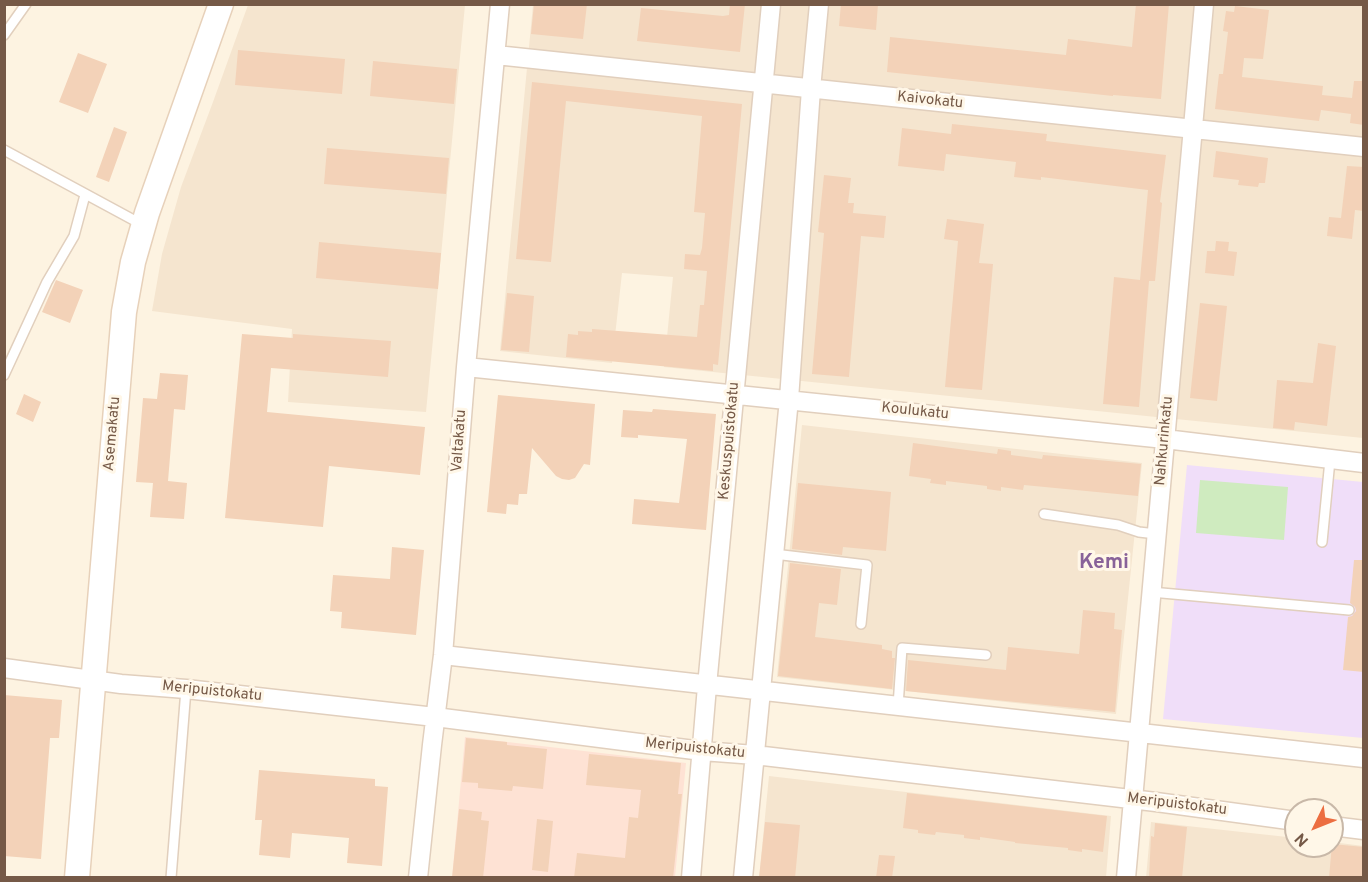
<!DOCTYPE html>
<html>
<head>
<meta charset="utf-8">
<style>
	body { margin:0 }
	#map { position:relative; width:1368px; height:882px; overflow:hidden; background:#fdf3e1; font-family:Overpass,sans-serif }
	canvas { display:block }
	.frame { position:absolute; inset:0; border:6px solid #755947; pointer-events:none }
	.north { position:absolute; left:1284px; top:798px; width:60px; height:60px; box-sizing:border-box; background:#fff7e8; border:2px solid #c8b8a8; border-radius:50%; rotate:227deg; font-size:16px; font-weight:700; line-height:24px; text-align:center; color:#755947 }
	.north::after { content:''; display:block; margin:auto; width:21px; height:27px; background:#ec6e41; clip-path:polygon(50% 0,100% 100%,50% 72%,0 100%) }
</style>
</head>
<body>
<div id="map">
<canvas width="1368" height="882"></canvas>
<div class="frame"></div>
<div class="north">N</div>
</div>
<script>
const c = document.querySelector('canvas').getContext('2d');
c.lineJoin = 'round';
function fillPath(path, color) { c.fillStyle = color; c.fill(path, 'evenodd'); }
const shape = rows => new Path2D(rows.map(r => 'M' + r).join(''));
function strokePath(path, color, width, dash) { c.strokeStyle = color; c.lineWidth = width; c.lineCap = dash ? 'butt' : 'round'; c.setLineDash(dash || []); c.stroke(path); }
function label(font, color, halo, rows, align = 'center') {
  c.font = font + ' Overpass,sans-serif'; c.lineWidth = 6; c.setLineDash([]); c.textBaseline = 'middle'; c.strokeStyle = halo; c.fillStyle = color; for (const [text, x, y, turn = 0] of rows) {
    c.save(); c.translate(x, y); c.rotate((+turn || 0) * Math.PI / 180); c.textAlign = isNaN(turn) ? turn : align; if (halo) c.strokeText(text, 0, 0); c.fillText(text, 0, 0); c.restore();
  }
}
fillPath(shape([
	[248,5,465,5,426,412,288,402,292,329,152,311,162,254,181,187,213,102],
	[533,5,1363,5,1363,438,664,367,673,277,622,273,612,363,500,351],
	[802,425,1142,463,1116,714,777,677],
	[769,776,1111,816,1106,877,759,878],
	[1151,822,1296,838,1296,846,1332,846,1332,842,1363,846,1363,877,1146,878]
]), '#f5e5cf');
fillPath(shape([
	[465,737,686,763,675,877,452,878]
]), '#fee2d4');
fillPath(shape([
	[1187,465,1363,482,1363,738,1163,719]
]), '#f0def9');
fillPath(shape([
	[1200,480,1288,487,1284,540,1196,533]
]), '#cfebbf');
fillPath(shape([
	[534,4,587,4,583,39,531,34],
	[730,4,745,4,740,52,637,41,641,8,723,16,729,15],
	[841,4,878,4,876,30,839,26],
	[1136,4,1169,4,1161,99,1113,95,1113,96,887,72,890,37,1066,55,1068,39,1132,47],
	[1235,6,1269,10,1263,59,1244,58,1242,77,1323,86,1322,95,1352,98,1354,81,1364,81,1364,125,1350,123,1351,114,1321,110,1319,121,1215,109,1219,74,1223,74,1228,32,1223,31,1226,11,1234,12],
	[238,50,345,59,342,94,235,85],
	[78,53,107,64,88,113,59,102],
	[373,61,457,69,454,104,370,96],
	[532,82,742,104,718,365,713,364,713,371,566,357,568,334,578,335,578,331,592,332,592,329,697,337,700,305,704,305,707,271,684,269,685,254,700,255,702,248,705,213,694,212,702,116,566,101,551,262,516,259],
	[952,124,1047,134,1046,141,1166,155,1160,202,1162,203,1155,281,1149,281,1139,407,1103,404,1114,277,1140,280,1148,190,1041,177,1041,180,1014,177,1016,162,946,154,944,171,898,166,902,128,951,134],
	[114,127,127,132,109,182,96,177],
	[327,148,449,158,446,194,324,184],
	[1216,151,1268,158,1265,183,1259,183,1258,187,1238,185,1239,180,1213,177],
	[1347,166,1364,167,1364,211,1355,210,1352,239,1327,236,1329,217,1341,218],
	[824,175,851,178,848,203,854,203,853,213,886,216,884,238,861,236,849,377,812,374,824,233,818,232],
	[947,219,984,224,979,263,993,264,982,390,945,387,958,241,944,239],
	[1216,241,1229,242,1228,251,1237,252,1234,276,1205,273,1207,251,1215,251],
	[319,242,441,253,438,289,316,278],
	[56,280,83,290,70,323,42,312],
	[507,293,534,296,529,352,501,350],
	[1200,303,1227,306,1217,401,1190,398],
	[242,334,293,338,293,334,391,341,388,377,271,368,267,412,425,427,420,475,329,466,323,527,225,518],
	[1318,343,1336,346,1327,426,1295,422,1294,430,1273,428,1277,380,1313,383],
	[160,373,188,375,185,410,174,409,168,481,187,483,184,519,150,517,153,483,136,482,143,398,157,399],
	[24,394,41,402,33,422,16,414],
	[498,395,595,404,590,465,584,464,575,478,569,480,562,479,556,476,532,448,527,494,519,494,518,505,507,504,506,514,487,512],
	[653,409,716,414,706,530,632,524,634,499,679,503,687,439,638,435,638,438,621,437,623,410,652,412],
	[913,443,997,454,998,449,1011,451,1011,455,1042,459,1043,455,1141,464,1138,496,1024,485,1023,490,1001,487,1001,491,987,489,987,486,946,481,946,485,930,483,931,479,909,476],
	[798,483,891,492,886,551,843,547,842,555,792,549],
	[392,547,424,550,416,635,341,628,342,612,330,611,333,575,390,579],
	[1354,560,1364,560,1364,672,1343,670,1348,617,1352,616,1356,611,1355,607,1350,603],
	[790,563,841,569,837,605,819,603,815,637,882,645,882,649,892,651,892,658,895,658,892,689,778,676],
	[1083,610,1115,613,1114,629,1122,630,1115,712,906,691,908,660,1006,670,1008,647,1079,654],
	[4,695,62,700,59,738,50,738,41,859,4,856],
	[466,738,507,742,507,745,547,749,543,789,513,786,512,791,478,788,478,783,462,782],
	[589,754,681,763,678,794,682,794,673,878,574,878,577,853,625,858,629,817,638,818,641,790,586,785],
	[259,770,375,779,375,786,388,787,382,866,347,863,349,838,292,833,290,858,259,855,262,820,255,820],
	[907,793,1107,816,1103,852,1082,849,1082,852,1068,850,1068,848,1015,843,1015,842,980,837,980,840,964,838,964,835,936,832,935,835,918,833,918,830,903,828],
	[459,809,482,812,481,820,489,821,483,878,452,878],
	[537,819,553,821,548,872,532,870],
	[765,822,800,825,795,878,759,878],
	[1155,823,1187,827,1182,878,1149,878,1151,836,1154,837],
	[1332,844,1364,847,1364,878,1329,878],
	[879,855,895,856,892,878,876,878]
]), '#f3d2b8');
const lane = shape([
	[4,35,26,4],
	[4,150,141,224],
	[4,375,47,282,74,236,85,195],
	[1044,514,1118,525,1139,532,1156,534],
	[1322,542,1330,460],
	[774,554,867,565,861,624],
	[1151,592,1349,610],
	[898,706,902,648,986,655],
	[171,878,186,689]
]);
const street = shape([
	[496,55,1364,147],
	[466,367,1165,439,1364,463],
	[443,655,1364,758],
	[4,668,121,684,186,689,435,717,702,751,755,755,1156,802,1296,821],
	[1332,826,1364,830],
	[418,878,432,745,443,655,466,367,500,4],
	[691,878,707,686,771,4],
	[743,878,789,399,811,89,819,4],
	[1126,878,1204,4]
]);
const secondary = shape([
	[77,878,124,312,133,262,147,213,221,4]
]);
strokePath(lane, '#e1cfbd', 12);
strokePath(street, '#e1cfbd', 21);
strokePath(secondary, '#e7d1ba', 27);
strokePath(lane, '#fff', 9);
strokePath(street, '#fff', 18);
strokePath(secondary, '#fff', 24);
label('15px', '#755947', '#fff7e8', [
	["Kaivokatu",930,101,6],
	["Koulukatu",915,412,6],
	["Asemakatu",113,434,-85],
	["Valtakatu",460,441,-86],
	["Keskuspuistokatu",730,441,-85],
	["Nahkurinkatu",1165,441,-85],
	["Meripuistokatu",212,692,6],
	["Meripuistokatu",695,749,6],
	["Meripuistokatu",1177,805,7]
]);
label('bold 21px', '#886299', '#fff7e8', [
	["Kemi",1104,564]
]);
</script>
</body>
</html>
